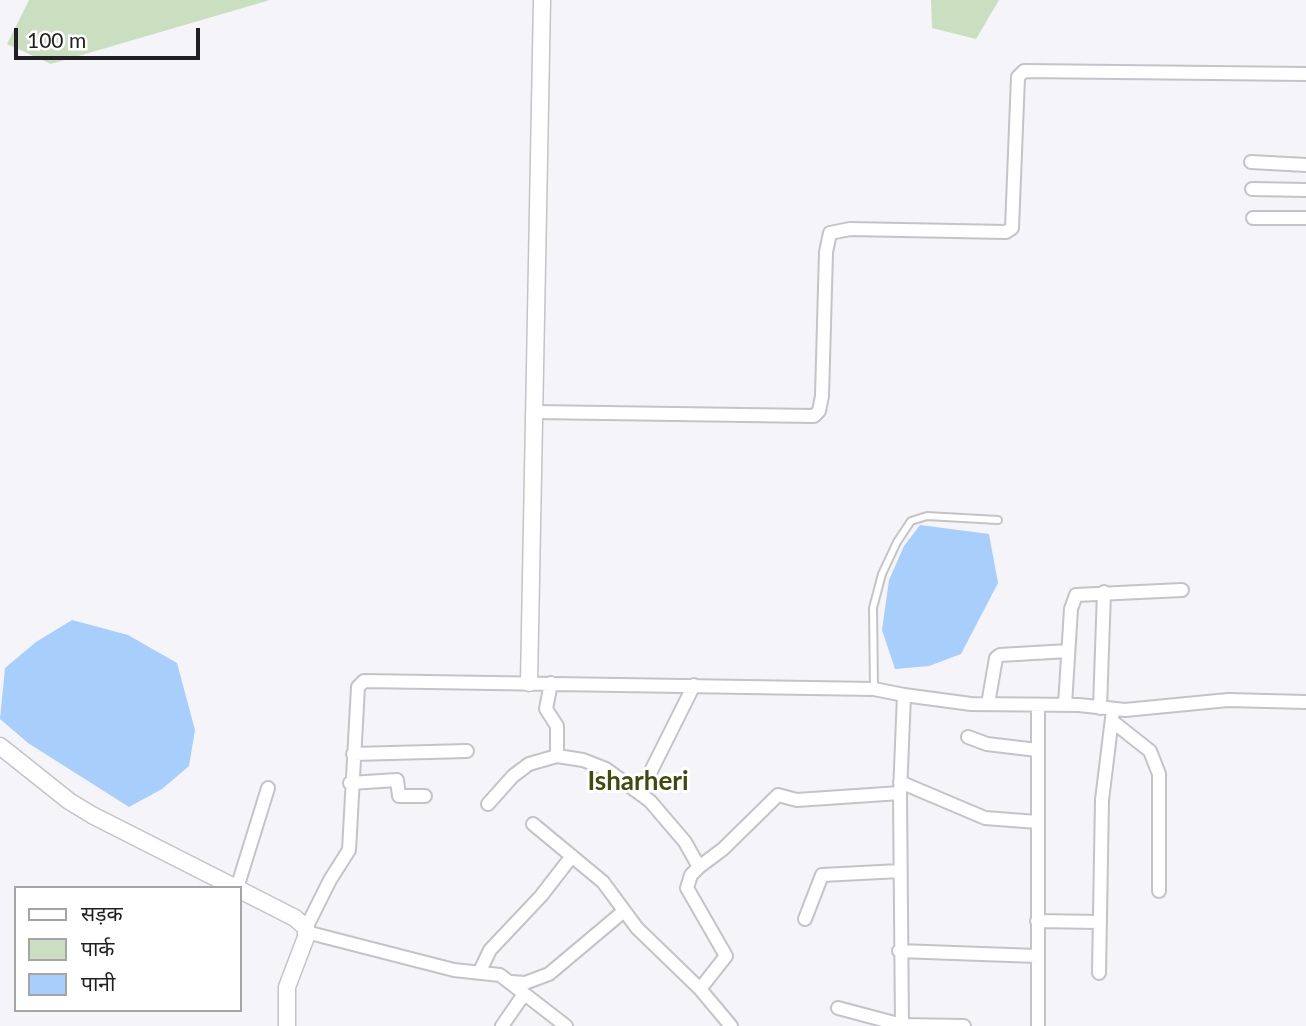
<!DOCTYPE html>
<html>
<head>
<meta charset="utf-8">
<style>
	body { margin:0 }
	#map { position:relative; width:1306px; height:1026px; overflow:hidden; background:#f5f4f9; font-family:Lato,"Noto Sans Devanagari",sans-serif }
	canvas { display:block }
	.legend { position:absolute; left:14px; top:886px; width:228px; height:126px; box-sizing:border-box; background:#fff; border:2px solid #a6a5a6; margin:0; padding:9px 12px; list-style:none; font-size:21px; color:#201f21 }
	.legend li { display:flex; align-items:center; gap:14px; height:35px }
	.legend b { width:35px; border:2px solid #a6a5a6 }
	.scale { position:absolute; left:14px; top:28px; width:186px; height:32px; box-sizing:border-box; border:4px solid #201f21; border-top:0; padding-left:9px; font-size:21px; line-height:24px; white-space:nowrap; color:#201f21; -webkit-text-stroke:5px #fff; paint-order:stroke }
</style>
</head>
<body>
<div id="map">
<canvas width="1306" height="1026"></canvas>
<ul class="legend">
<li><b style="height:9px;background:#fff"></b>सड़क</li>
<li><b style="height:19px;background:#c9dfc0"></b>पार्क</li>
<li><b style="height:19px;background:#a8cffb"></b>पानी</li>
</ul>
<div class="scale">100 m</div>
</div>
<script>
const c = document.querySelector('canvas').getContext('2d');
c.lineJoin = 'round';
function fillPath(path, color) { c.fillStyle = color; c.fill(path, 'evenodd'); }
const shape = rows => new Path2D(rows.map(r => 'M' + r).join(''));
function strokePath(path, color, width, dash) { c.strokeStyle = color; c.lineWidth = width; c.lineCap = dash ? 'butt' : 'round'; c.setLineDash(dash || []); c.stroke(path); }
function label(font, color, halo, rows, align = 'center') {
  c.font = font + ' Lato,sans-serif'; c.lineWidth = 6; c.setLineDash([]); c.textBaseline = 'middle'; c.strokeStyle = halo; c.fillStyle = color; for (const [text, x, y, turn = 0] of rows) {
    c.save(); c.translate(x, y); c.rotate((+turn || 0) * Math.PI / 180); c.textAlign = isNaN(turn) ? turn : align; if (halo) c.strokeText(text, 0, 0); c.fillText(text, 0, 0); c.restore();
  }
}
fillPath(shape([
	[29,0,270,0,51,64,7,44],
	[931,0,999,0,976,39,932,28]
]), '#c9dfc0');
fillPath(shape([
	[920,525,989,534,998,583,961,654,929,666,895,669,882,630,889,580,904,546],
	[72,620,128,635,177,663,195,730,189,766,162,789,129,807,28,743,0,719,5,668,36,642]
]), '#a8cffb');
const service = shape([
	[874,689,873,608,882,574,897,542,911,521,927,516,998,520]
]);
const minor = shape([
	[1251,162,1306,165],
	[1252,189,1306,190],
	[1253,218,1306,218],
	[535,412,814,416,819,411,822,396,826,252,830,233,850,229,1006,232,1012,228,1018,77,1024,71,1306,74],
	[551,683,546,709,557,726,557,756],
	[904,695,971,704,1079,705,1125,710,1228,700,1306,702],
	[988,704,996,658,1000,655,1068,651],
	[1065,705,1071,609,1076,595,1182,590],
	[1100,708,1104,592],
	[1112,721,1150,751,1159,774,1159,891],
	[968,737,987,744,1037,750],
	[353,754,467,751],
	[650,773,694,685],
	[900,782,985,818,1037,822],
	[350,783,397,780,399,796,425,796],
	[488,804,513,776,529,764,557,756,583,760,606,769,650,801,685,842,699,867],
	[533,824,603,882,637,928,700,989,731,1026],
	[237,888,268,788],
	[805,919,822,875,900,871],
	[1037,921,1100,922],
	[306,928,330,880,349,850,358,687,364,681,874,689,904,695,900,793,902,1026],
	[306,932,454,970,500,975,566,1026],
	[899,951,1037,956],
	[480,971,490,950,541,896,572,856],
	[1099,973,1102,800,1113,710],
	[511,982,525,983,549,974,624,911],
	[700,989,726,956,687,888,691,875,699,867,723,849,778,795,797,800,900,793],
	[838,1008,902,1025,964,1026],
	[502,1026,524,994],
	[1038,1026,1038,705]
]);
const tertiary = shape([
	[529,683,542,0],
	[0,746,69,801,92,815,236,888],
	[240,890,295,918,306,928,306,937,287,987,287,1026]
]);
strokePath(service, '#c4c3c8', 10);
strokePath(minor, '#c4c3c8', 16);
strokePath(tertiary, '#c4c3c8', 19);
strokePath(service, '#fff', 6);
strokePath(minor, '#fff', 12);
strokePath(tertiary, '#fff', 16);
label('bold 26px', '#42490e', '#fff', [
	["Isharheri",638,782]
]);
</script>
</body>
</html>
